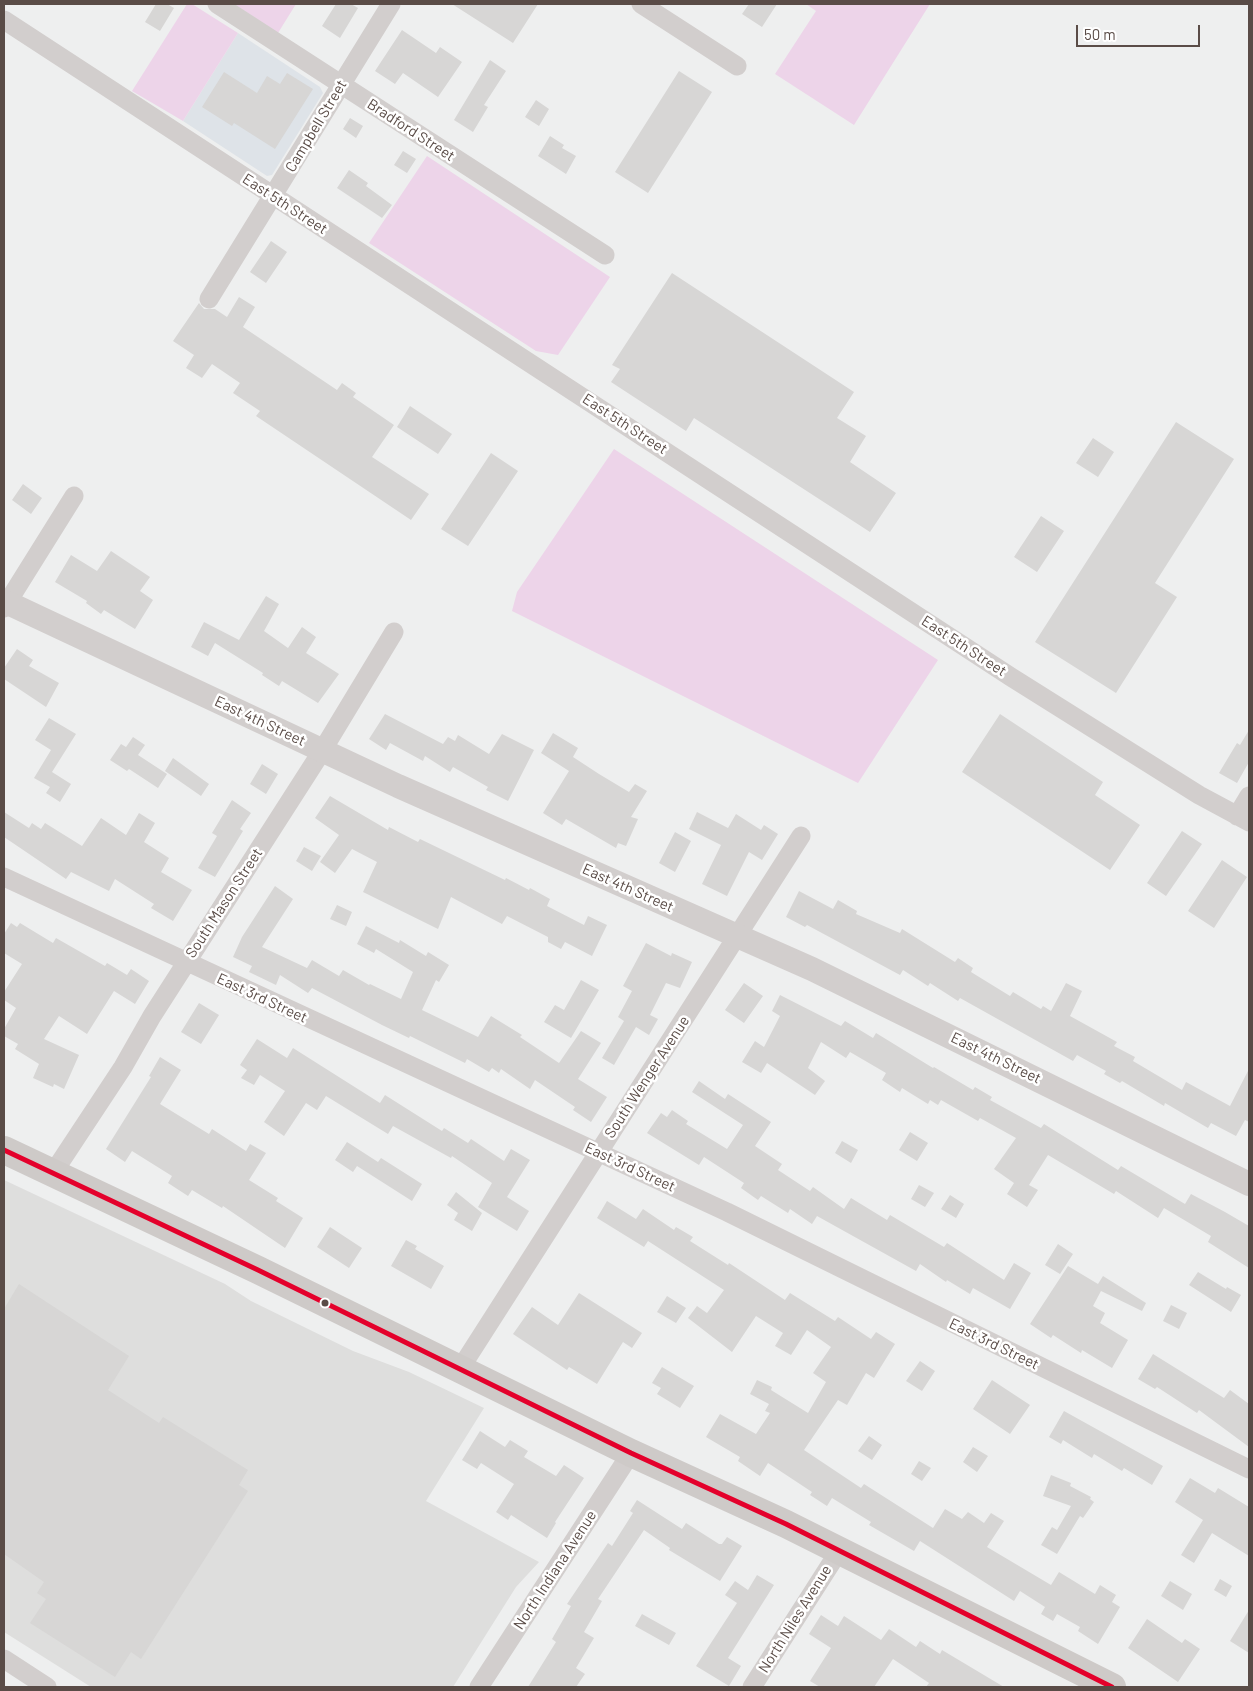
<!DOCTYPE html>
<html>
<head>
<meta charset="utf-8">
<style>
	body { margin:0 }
	#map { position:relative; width:1253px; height:1691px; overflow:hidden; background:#eeefef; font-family:Barlow,sans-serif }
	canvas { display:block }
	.frame { position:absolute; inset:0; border:5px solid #5a4c47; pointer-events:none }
	.scale { position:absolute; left:1076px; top:25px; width:124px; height:22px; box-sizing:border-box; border:2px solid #5a4c47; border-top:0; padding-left:6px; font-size:15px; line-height:18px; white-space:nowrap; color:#5a4c47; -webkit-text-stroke:4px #fff; paint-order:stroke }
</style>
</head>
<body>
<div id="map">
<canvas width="1253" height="1691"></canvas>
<div class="frame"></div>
<div class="scale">50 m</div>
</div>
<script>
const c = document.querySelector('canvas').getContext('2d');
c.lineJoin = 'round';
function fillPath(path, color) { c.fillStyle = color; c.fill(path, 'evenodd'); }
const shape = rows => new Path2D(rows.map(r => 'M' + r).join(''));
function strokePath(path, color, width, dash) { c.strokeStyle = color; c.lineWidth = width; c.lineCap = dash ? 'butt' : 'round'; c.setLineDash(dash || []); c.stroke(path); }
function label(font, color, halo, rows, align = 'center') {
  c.font = font + ' Barlow,sans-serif'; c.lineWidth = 5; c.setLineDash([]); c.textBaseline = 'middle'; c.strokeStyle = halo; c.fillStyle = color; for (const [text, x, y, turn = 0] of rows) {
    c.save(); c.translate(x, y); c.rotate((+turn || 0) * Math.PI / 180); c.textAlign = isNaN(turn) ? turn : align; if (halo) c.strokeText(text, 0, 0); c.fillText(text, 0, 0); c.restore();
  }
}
fillPath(shape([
	[238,33,320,87,323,93,272,175,267,176,183,121]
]), '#dee3e8');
fillPath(shape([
	[4,1180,225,1284,251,1301,353,1351,409,1372,484,1408,426,1501,539,1562,516,1587,453,1687,91,1687,4,1632]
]), '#dededd');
fillPath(shape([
	[187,4,192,4,238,33,183,121,132,91],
	[234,4,296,4,278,33],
	[806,4,930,4,854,125,775,74,816,11],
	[427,156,610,277,558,355,536,351,369,243],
	[614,449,938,660,858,783,512,611,517,592]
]), '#edd4e9');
fillPath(shape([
	[156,4,167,4,174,8,160,31,145,22],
	[336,4,351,4,358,8,340,38,322,26],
	[452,4,538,4,513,43],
	[749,4,777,4,762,27,742,14],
	[402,30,436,53,440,47,462,62,438,97,403,73,395,84,375,71],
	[490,60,506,71,484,105,488,107,473,132,454,120],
	[679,71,712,92,648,193,615,172],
	[224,72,257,93,267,76,280,84,287,73,313,89,275,149,234,123,232,126,202,107],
	[536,100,549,109,539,126,525,117],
	[350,118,363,126,356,138,343,129],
	[550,136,564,145,562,148,576,156,566,174,538,156],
	[403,151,416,159,407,173,394,165],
	[349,170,368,183,366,186,392,205,382,218,337,188],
	[271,241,287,252,266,283,250,272],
	[672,273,854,392,837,418,866,436,850,462,896,493,870,532,694,418,686,431,611,382,620,369,612,365],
	[239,297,255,307,243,327,337,390,342,383,356,393,353,397,394,425,372,457,429,494,411,520,256,416,260,411,233,393,240,383,212,364,202,378,186,368,194,355,173,341,199,303,204,309,215,309,227,317],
	[410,406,452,434,438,454,397,427],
	[1176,422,1234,459,1155,583,1177,597,1116,693,1035,642],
	[1093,438,1114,452,1098,477,1076,463],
	[491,453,518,471,468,546,441,529],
	[23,484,42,498,31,514,12,500],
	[1041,516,1064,531,1037,572,1014,557],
	[111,551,150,577,140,591,153,600,135,629,104,610,101,614,86,603,87,601,55,582,71,555,97,571],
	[266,596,279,604,264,631,288,648,302,627,316,637,306,653,339,674,318,703,282,681,279,686,262,675,263,673,215,643,208,656,191,647,204,622,239,640],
	[17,649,33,660,29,666,59,683,46,707,4,679,4,668],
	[385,714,443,744,448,737,455,741,458,735,489,754,502,734,534,750,508,801,486,790,488,787,453,767,450,772,425,756,423,761,390,743,386,750,369,739],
	[1000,714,1103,782,1095,795,1140,825,1110,870,962,772],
	[49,718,76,734,52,772,71,784,60,802,46,793,50,787,34,778,51,750,35,740],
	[1249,730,1249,762,1237,783,1219,773,1237,743,1240,745],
	[553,733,578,748,573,757,599,774,629,792,635,784,647,791,631,817,638,819,626,846,618,843,616,848,566,819,562,825,543,813,569,771,541,753],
	[133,737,145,745,138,755,167,774,158,788,129,769,127,771,110,760,121,744,126,747],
	[173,758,209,784,201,796,165,771],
	[262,764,278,774,266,794,250,784],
	[330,796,388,830,389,827,418,842,420,839,505,880,506,878,529,890,530,888,550,899,547,906,584,925,588,916,607,925,592,956,565,942,561,949,548,942,548,937,507,916,502,924,451,897,438,929,363,892,377,862,352,849,335,873,320,862,339,835,315,818],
	[232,800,251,813,240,829,243,831,215,877,198,868,217,836,212,833],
	[4,812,29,828,32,823,41,829,45,823,82,846,101,818,126,835,139,813,155,823,144,842,169,858,161,872,192,890,173,921,151,908,154,904,115,879,109,891,71,872,66,879,4,837],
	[697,812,728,828,736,814,761,830,764,825,778,834,762,860,749,852,727,896,702,884,721,845,689,829],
	[1182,831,1202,844,1166,896,1147,883],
	[675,832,691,841,675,872,659,863],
	[304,847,321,856,312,871,296,861],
	[1222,860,1247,877,1214,928,1188,911],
	[275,886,293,899,262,947,307,968,312,960,339,976,343,970,369,985,370,984,401,999,413,972,376,949,374,953,357,944,366,926,399,943,400,940,426,956,428,952,449,965,439,982,436,980,422,1010,478,1037,491,1016,522,1035,520,1037,559,1063,581,1031,601,1043,578,1079,607,1097,591,1122,573,1110,575,1107,535,1080,530,1089,501,1069,499,1073,492,1068,489,1072,467,1059,465,1063,410,1036,409,1038,382,1025,312,988,308,993,280,975,276,985,249,972,252,966,233,957,242,937],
	[799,891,833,909,838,900,857,911,856,914,900,933,902,929,955,962,958,958,973,968,971,972,1010,996,1013,992,1041,1009,1043,1006,1051,1011,1066,983,1082,991,1070,1016,1117,1042,1114,1046,1135,1057,1133,1061,1182,1090,1186,1082,1230,1106,1249,1069,1249,1122,1245,1120,1236,1136,1211,1123,1208,1128,1165,1103,1164,1106,1122,1081,1120,1083,1104,1074,1106,1071,1077,1055,1073,1061,960,998,958,1001,930,983,928,986,903,970,900,975,807,925,805,927,786,917],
	[337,905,352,912,346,926,330,919],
	[11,923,17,927,20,923,53,943,56,938,105,966,107,963,127,975,131,969,149,981,135,1004,114,991,87,1034,59,1016,44,1039,79,1055,64,1089,54,1084,53,1087,33,1078,39,1064,15,1049,18,1044,4,1036,4,1029,16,1008,4,1000,4,992,22,964,4,953,4,934],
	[646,943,671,956,672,953,692,962,680,988,666,983,650,1015,658,1019,649,1035,636,1027,614,1065,602,1058,624,1021,618,1017,632,991,623,986],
	[581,980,599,990,571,1038,544,1022,555,1005,564,1010],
	[744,983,763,996,744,1023,725,1010],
	[780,995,841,1026,845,1021,873,1038,876,1033,933,1068,934,1067,973,1090,975,1087,992,1097,990,1100,1041,1128,1044,1124,1118,1170,1121,1166,1185,1204,1191,1194,1225,1212,1249,1226,1249,1268,1208,1242,1211,1236,1164,1208,1158,1218,1116,1191,1114,1194,1048,1155,1029,1185,1038,1190,1027,1207,1007,1194,1014,1183,994,1169,1016,1138,980,1118,978,1121,941,1100,938,1105,930,1100,928,1104,902,1088,900,1092,882,1080,886,1073,850,1052,846,1058,821,1042,808,1068,825,1081,815,1095,767,1063,761,1073,742,1062,755,1041,764,1047,780,1016,772,1011],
	[199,1003,219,1015,201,1044,181,1032],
	[257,1039,287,1058,293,1048,380,1103,385,1095,442,1131,444,1128,468,1143,471,1139,504,1161,511,1149,530,1160,507,1197,529,1211,517,1231,478,1207,492,1183,452,1156,451,1158,393,1126,388,1134,326,1096,317,1110,306,1103,284,1136,264,1122,285,1091,260,1075,254,1085,241,1078,247,1070,240,1065],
	[160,1057,181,1070,160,1104,209,1134,212,1129,246,1151,250,1144,266,1153,249,1180,278,1198,276,1201,303,1218,285,1248,223,1206,222,1208,192,1190,188,1196,168,1183,172,1176,132,1151,125,1162,106,1149,151,1077,149,1076],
	[699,1081,725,1099,728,1094,771,1122,755,1146,782,1164,778,1170,810,1191,813,1187,844,1209,851,1198,887,1220,890,1215,944,1247,947,1243,1004,1280,1014,1263,1031,1273,1010,1309,973,1288,970,1294,947,1280,946,1282,920,1264,916,1271,817,1216,812,1224,790,1209,788,1213,761,1196,758,1200,741,1188,744,1183,704,1157,699,1165,647,1133,661,1113,667,1117,672,1110,688,1121,686,1124,727,1149,743,1125,692,1092],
	[910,1132,928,1143,917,1161,899,1150],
	[842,1141,858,1150,851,1163,835,1153],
	[347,1142,378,1162,381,1158,422,1184,412,1201,357,1166,353,1172,335,1160],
	[919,1185,934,1193,925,1207,911,1199],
	[456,1192,482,1213,472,1231,454,1220,458,1213,447,1205],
	[950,1195,964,1204,956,1218,941,1209],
	[607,1201,636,1219,643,1209,674,1230,676,1227,693,1237,690,1241,728,1265,729,1263,785,1300,790,1293,835,1321,838,1317,871,1339,876,1332,895,1344,874,1378,866,1373,847,1405,838,1400,804,1450,861,1488,864,1484,933,1528,945,1509,962,1519,968,1512,984,1523,991,1513,1004,1521,987,1547,1051,1585,1059,1572,1095,1594,1100,1585,1116,1595,1112,1602,1120,1607,1098,1644,1078,1631,1080,1627,1057,1614,1053,1621,1041,1614,1045,1607,1020,1591,1014,1601,920,1541,914,1551,869,1525,871,1522,832,1498,827,1506,810,1495,812,1492,768,1463,760,1476,738,1461,740,1457,706,1437,720,1414,756,1434,770,1413,765,1411,769,1404,750,1394,757,1380,772,1387,771,1390,808,1413,826,1382,813,1373,831,1347,807,1330,791,1355,775,1346,783,1333,756,1316,732,1352,688,1318,697,1306,707,1313,724,1290,648,1241,644,1247,597,1218],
	[330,1227,362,1248,349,1268,317,1247],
	[406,1240,417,1246,415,1249,444,1266,431,1289,391,1266],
	[1058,1244,1073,1254,1060,1274,1045,1265],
	[1068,1266,1098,1284,1103,1276,1146,1303,1142,1311,1101,1291,1093,1306,1105,1313,1100,1323,1128,1340,1112,1368,1082,1350,1081,1353,1053,1335,1051,1338,1030,1324],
	[1198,1272,1226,1289,1227,1287,1241,1295,1231,1312,1189,1285],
	[19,1284,129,1356,108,1390,159,1423,163,1417,248,1470,239,1485,248,1491,141,1659,131,1652,115,1677,30,1623,46,1599,37,1593,44,1582,4,1554,4,1309],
	[579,1293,642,1333,632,1348,623,1342,597,1384,569,1367,567,1370,513,1334,532,1307,558,1325],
	[667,1296,686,1308,676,1323,657,1312],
	[1171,1305,1187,1313,1179,1329,1163,1321],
	[1153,1354,1224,1398,1230,1390,1249,1404,1249,1447,1199,1410,1197,1413,1157,1387,1155,1389,1138,1379],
	[920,1361,935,1371,922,1391,906,1381],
	[662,1367,694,1386,680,1408,657,1394,661,1388,652,1383],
	[992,1380,1030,1405,1010,1434,973,1409],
	[1064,1411,1163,1466,1152,1485,1124,1468,1122,1471,1094,1454,1092,1458,1063,1440,1061,1444,1049,1437],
	[480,1431,505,1447,510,1440,528,1451,524,1457,556,1476,564,1465,584,1478,555,1522,556,1523,547,1538,511,1515,508,1520,496,1512,514,1484,481,1463,477,1469,462,1460],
	[869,1436,882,1445,872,1460,858,1451],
	[973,1447,988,1456,977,1472,963,1462],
	[919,1461,931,1468,922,1481,911,1474],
	[1051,1475,1071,1483,1070,1486,1091,1497,1090,1499,1094,1502,1083,1518,1080,1516,1057,1554,1041,1545,1052,1527,1057,1530,1071,1506,1043,1496],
	[1190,1478,1215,1493,1218,1488,1249,1507,1249,1556,1212,1533,1194,1563,1181,1555,1203,1520,1175,1502],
	[637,1500,682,1529,686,1523,719,1544,722,1544,727,1537,742,1546,720,1581,669,1550,670,1548,644,1530,598,1599,602,1601,584,1632,594,1638,576,1668,585,1674,576,1687,528,1687,556,1642,552,1639,571,1606,567,1604,608,1543,612,1546,633,1513,630,1511],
	[757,1575,774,1585,728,1658,741,1666,729,1686,696,1666,737,1603,725,1595,735,1581,748,1590],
	[1220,1579,1232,1586,1226,1597,1214,1590],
	[1170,1581,1192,1594,1183,1610,1161,1596],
	[1249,1610,1249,1653,1230,1641],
	[642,1614,676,1633,669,1645,635,1626],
	[821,1615,838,1626,844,1616,881,1640,889,1629,916,1647,920,1641,940,1654,942,1650,1004,1687,926,1687,929,1683,893,1659,874,1687,820,1687,810,1681,831,1648,809,1634],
	[1147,1619,1182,1643,1185,1639,1200,1649,1178,1682,1128,1648]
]), '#d7d6d5');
strokePath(shape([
	[217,4,605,255],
	[641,4,737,66],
	[4,20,1011,677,1199,795,1249,822],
	[209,299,391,4],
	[4,608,74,496],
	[1237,816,1249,796],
	[4,877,727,1212,1249,1469],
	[53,1173,123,1067,152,1016,322,751,394,632],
	[460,1369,801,836],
	[4,1659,47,1687],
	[479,1687,631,1453],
	[752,1687,839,1551]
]), '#d2cecd', 19);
strokePath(shape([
	[4,601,398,786,812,969,1249,1184]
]), '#d2cecd', 24);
strokePath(shape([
	[4,1150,258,1270,631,1453,786,1524,1112,1687]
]), '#cecac8', 28);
strokePath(shape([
	[4,1150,258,1270,631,1453,786,1524,1112,1687]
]), '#e4002b', 5);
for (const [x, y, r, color] of [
	[325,1303,4.5,"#5a4c47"]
]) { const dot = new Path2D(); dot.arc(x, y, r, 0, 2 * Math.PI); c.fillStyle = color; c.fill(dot); strokePath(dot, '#fff', 2); }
label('15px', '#5a4c47', '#fff', [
	["Campbell Street",316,126,-59],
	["Bradford Street",411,130,33],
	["East 5th Street",285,204,33],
	["East 5th Street",625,424,33],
	["East 5th Street",964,646,33],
	["East 4th Street",260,721,25],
	["East 4th Street",628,888,24],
	["South Mason Street",224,903,-57],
	["East 3rd Street",262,998,25],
	["East 4th Street",996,1058,26],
	["South Wenger Avenue",647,1077,-57],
	["East 3rd Street",630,1167,25],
	["East 3rd Street",994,1344,26],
	["North Indiana Avenue",555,1570,-57],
	["North Niles Avenue",795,1619,-58]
]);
</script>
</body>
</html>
